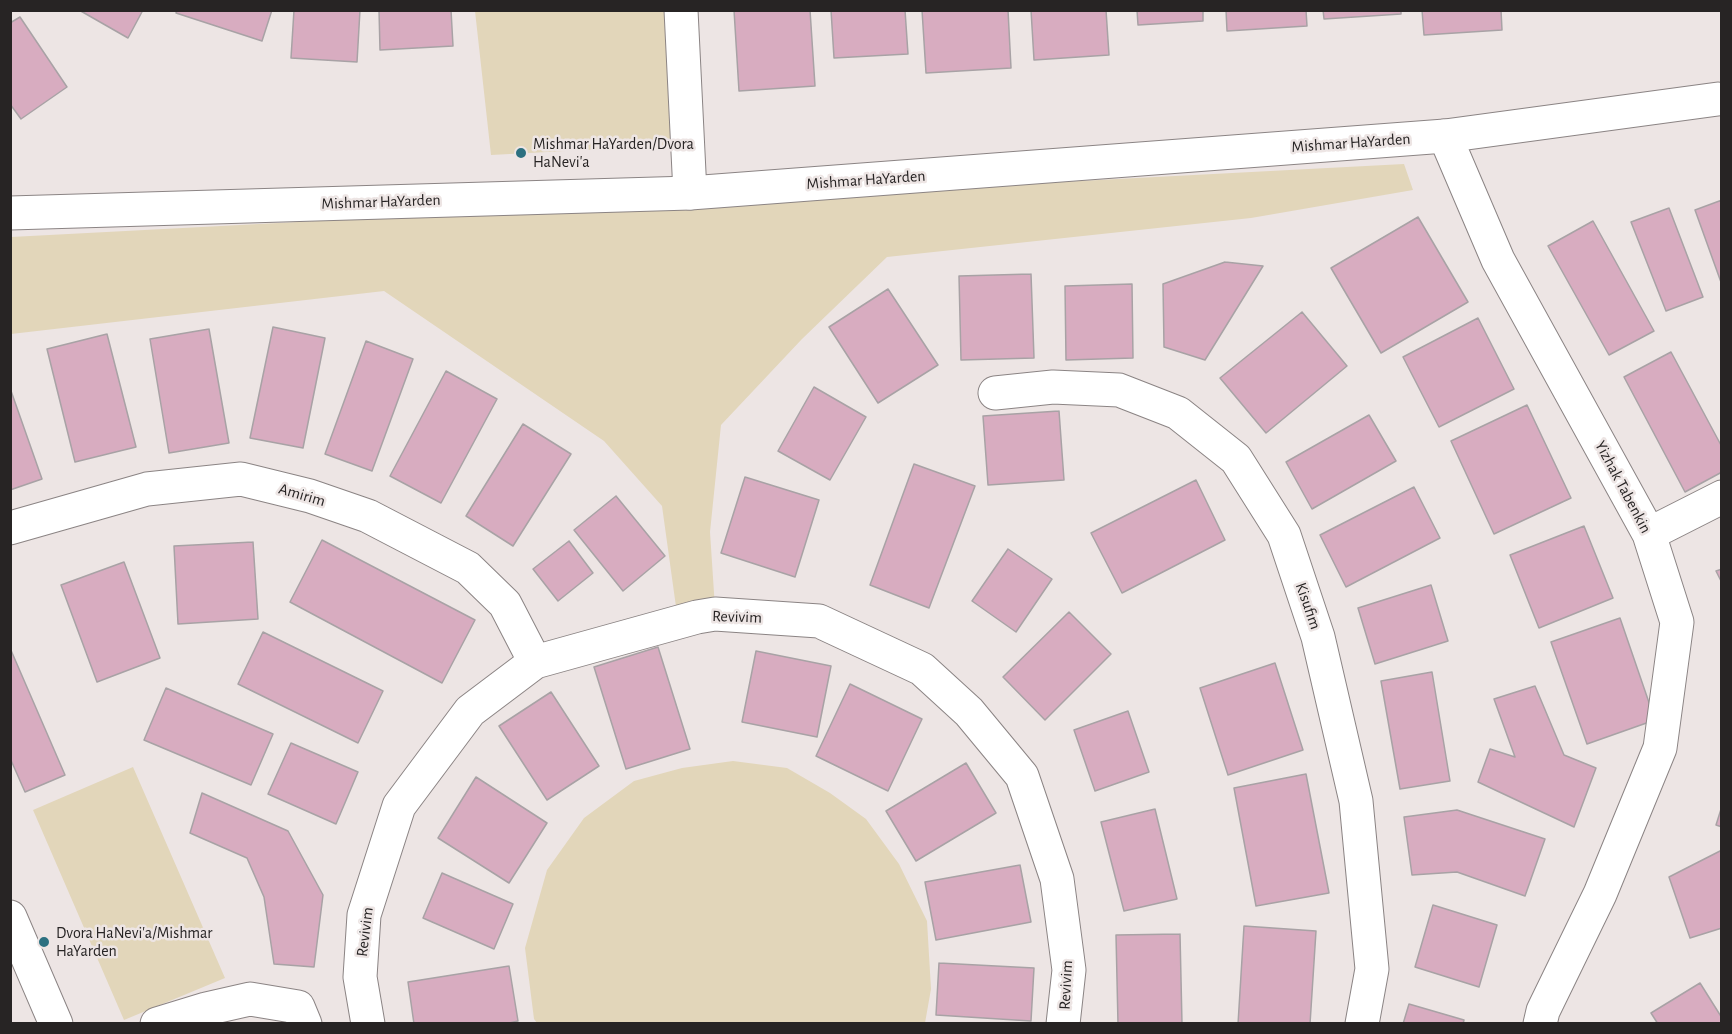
<!DOCTYPE html>
<html>
<head>
<meta charset="utf-8">
<style>
	body { margin:0 }
	#map { position:relative; width:1732px; height:1034px; overflow:hidden; background:#ede5e4; font-family:"Alegreya Sans",sans-serif }
	canvas { display:block }
	.frame { position:absolute; inset:0; border:12px solid #272424; pointer-events:none }
</style>
</head>
<body>
<div id="map">
<canvas width="1732" height="1034"></canvas>
<div class="frame"></div>
</div>
<script>
const c = document.querySelector('canvas').getContext('2d');
c.lineJoin = 'round';
function fillPath(path, color) { c.fillStyle = color; c.fill(path, 'evenodd'); }
const shape = rows => new Path2D(rows.map(r => 'M' + r).join(''));
function strokePath(path, color, width, dash) { c.strokeStyle = color; c.lineWidth = width; c.lineCap = dash ? 'butt' : 'round'; c.setLineDash(dash || []); c.stroke(path); }
function label(font, color, halo, rows, align = 'center') {
  c.font = font + ' "Alegreya Sans",sans-serif'; c.lineWidth = 5; c.setLineDash([]); c.textBaseline = 'middle'; c.strokeStyle = halo; c.fillStyle = color; for (const [text, x, y, turn = 0] of rows) {
    c.save(); c.translate(x, y); c.rotate((+turn || 0) * Math.PI / 180); c.textAlign = isNaN(turn) ? turn : align; if (halo) c.strokeText(text, 0, 0); c.fillText(text, 0, 0); c.restore();
  }
}
fillPath(shape([
	[475,11,667,11,679,145,491,155],
	[1404,164,1413,190,1251,218,887,257,802,339,721,425,710,532,715,608,677,614,662,506,604,441,384,291,11,334,11,237],
	[733,761,787,768,830,793,866,819,899,864,927,921,931,989,925,1023,537,1023,534,1019,525,948,547,870,584,818,634,781,682,768],
	[133,767,225,978,124,1020,33,810]
]), '#e2d6ba');
const building = shape([
	[79,10,143,10,128,38,79,10],
	[177,10,272,10,262,41,176,13,177,10],
	[294,10,360,10,357,62,291,58,294,10],
	[379,10,451,10,453,46,380,50,379,10],
	[734,10,810,10,815,86,739,91,734,10],
	[831,10,905,10,908,54,834,58,831,10],
	[922,10,1008,10,1011,68,926,73,922,10],
	[1031,10,1106,10,1109,55,1034,60,1031,10],
	[1137,10,1203,10,1203,21,1138,25,1137,10],
	[1226,10,1306,10,1307,26,1227,31,1226,10],
	[1323,10,1401,10,1401,14,1324,19,1323,10],
	[1422,10,1501,10,1502,30,1424,35,1422,10],
	[20,17,67,87,21,119,10,104,10,23,20,17],
	[1722,200,1722,285,1695,210,1722,200],
	[1669,208,1703,297,1666,311,1631,222,1669,208],
	[1418,217,1468,302,1381,353,1331,268,1418,217],
	[1593,221,1654,331,1609,355,1548,246,1593,221],
	[1225,262,1263,266,1205,360,1164,347,1163,284,1225,262],
	[1031,274,1034,358,961,360,959,276,1031,274],
	[1132,284,1133,358,1066,360,1065,286,1132,284],
	[888,289,938,365,878,403,829,327,888,289],
	[1302,312,1347,366,1266,433,1220,378,1302,312],
	[1478,318,1514,389,1439,427,1403,357,1478,318],
	[273,327,325,338,303,448,250,438,273,327],
	[209,329,229,443,169,453,150,339,209,329],
	[107,334,136,447,75,462,47,349,107,334],
	[366,341,413,359,372,471,325,454,366,341],
	[1671,352,1722,447,1722,472,1685,492,1624,377,1671,352],
	[446,371,497,399,441,503,390,476,446,371],
	[814,387,866,417,830,480,778,451,814,387],
	[10,388,42,479,10,490,10,388],
	[1527,405,1571,498,1494,534,1451,441,1527,405],
	[1059,411,1064,480,988,485,983,416,1059,411],
	[1369,415,1396,461,1312,509,1286,462,1369,415],
	[523,424,571,454,513,546,466,516,523,424],
	[914,464,975,486,929,608,870,585,914,464],
	[745,477,819,500,795,577,721,553,745,477],
	[1196,480,1225,540,1122,593,1091,533,1196,480],
	[1414,487,1440,538,1346,587,1320,535,1414,487],
	[616,496,665,556,623,591,574,530,616,496],
	[1584,526,1613,598,1539,628,1510,555,1584,526],
	[322,540,475,620,442,683,290,602,322,540],
	[569,541,593,573,558,601,533,569,569,541],
	[253,542,258,619,178,624,174,546,253,542],
	[1008,549,1052,579,1016,632,972,601,1008,549],
	[124,562,160,658,97,682,61,585,124,562],
	[1722,569,1722,583,1716,571,1722,569],
	[1431,585,1448,641,1375,664,1358,608,1431,585],
	[1069,612,1111,654,1045,720,1003,677,1069,612],
	[1620,618,1655,720,1587,744,1551,642,1620,618],
	[263,632,383,691,358,743,238,684,263,632],
	[658,647,690,749,626,769,594,667,658,647],
	[10,648,65,775,25,792,10,758,10,648],
	[756,651,831,666,817,737,742,722,756,651],
	[1275,663,1303,750,1228,775,1200,688,1275,663],
	[1432,672,1450,781,1400,789,1381,681,1432,672],
	[850,684,922,719,888,791,816,756,850,684],
	[1535,686,1564,755,1596,768,1574,827,1478,782,1490,749,1515,757,1494,699,1535,686],
	[166,688,273,734,251,785,144,740,166,688],
	[551,692,599,766,547,800,499,726,551,692],
	[1128,711,1149,772,1095,791,1074,730,1128,711],
	[291,743,358,772,336,824,268,794,291,743],
	[966,763,996,813,916,861,886,811,966,763],
	[1306,774,1329,893,1256,906,1234,788,1306,774],
	[476,777,547,823,509,883,438,838,476,777],
	[202,793,288,831,323,895,314,967,274,964,264,897,247,858,190,833,202,793],
	[1722,806,1722,827,1716,825,1722,806],
	[1155,809,1177,899,1124,911,1101,822,1155,809],
	[1457,810,1545,839,1525,896,1457,872,1412,875,1404,817,1457,810],
	[1722,850,1722,928,1690,938,1669,877,1722,850],
	[1020,865,1031,922,936,940,925,882,1020,865],
	[442,873,513,904,494,949,423,918,442,873],
	[1433,905,1497,925,1479,987,1415,967,1433,905],
	[1244,926,1316,931,1310,1024,1238,1024,1244,926],
	[1180,934,1182,1024,1118,1024,1116,935,1180,934],
	[939,963,1034,968,1031,1021,936,1015,939,963],
	[509,966,518,1021,505,1024,414,1024,408,982,509,966],
	[1700,983,1722,1018,1722,1024,1658,1024,1651,1013,1700,983],
	[1409,1004,1464,1020,1463,1024,1403,1024,1409,1004]
]);
fillPath(building, '#d8acc0');
strokePath(building, '#a8a2a5', 1.5);
const street = shape([
	[681,10,690,193],
	[1445,136,1498,260,1649,534,1677,622,1660,748,1600,894,1543,1011,1540,1024],
	[995,393,1053,387,1119,390,1178,413,1236,459,1284,535,1318,637,1356,801,1372,969,1362,1024],
	[10,528,147,489,241,479,310,496,368,516,468,568,505,604,535,662],
	[1649,534,1722,497],
	[157,1024,206,1009,250,999,298,1007,305,1024],
	[368,1024,360,977,364,915,399,806,470,711,535,662,697,617,715,614,819,621,922,669,969,712,1022,776,1057,879,1069,970,1063,1024]
]);
const secondary = shape([
	[10,213,690,193,1445,136,1718,99],
	[10,917,56,1024]
]);
strokePath(street, '#8b8484', 35);
strokePath(secondary, '#8b8484', 35);
strokePath(street, '#fff', 33);
strokePath(secondary, '#fff', 33);
for (const [x, y, r, color] of [
	[521,153,6,"#2c7080"],
	[44,942,6,"#2c7080"]
]) { const dot = new Path2D(); dot.arc(x, y, r, 0, 2 * Math.PI); c.fillStyle = color; c.fill(dot); strokePath(dot, '#ede5e4', 2); }
label('16px', '#272424', '#ede5e4', [
	["Mishmar HaYarden",1351,143,-4],
	["Mishmar HaYarden",866,180,-4],
	["Mishmar HaYarden",381,202,-2],
	["Yizhak Tabenkin",1623,487,62],
	["Amirim",302,495,16],
	["Kisufim",1308,606,71],
	["Revivim",737,617,2],
	["Revivim",365,932,-83],
	["Revivim",1066,985,-87]
]);
label('16px', '#272424', '#ede5e4', [
	["Mishmar HaYarden/Dvora",533,144],
	["HaNevi'a",533,162],
	["Dvora HaNevi'a/Mishmar",56,933],
	["HaYarden",56,951]
], 'left');
</script>
</body>
</html>
